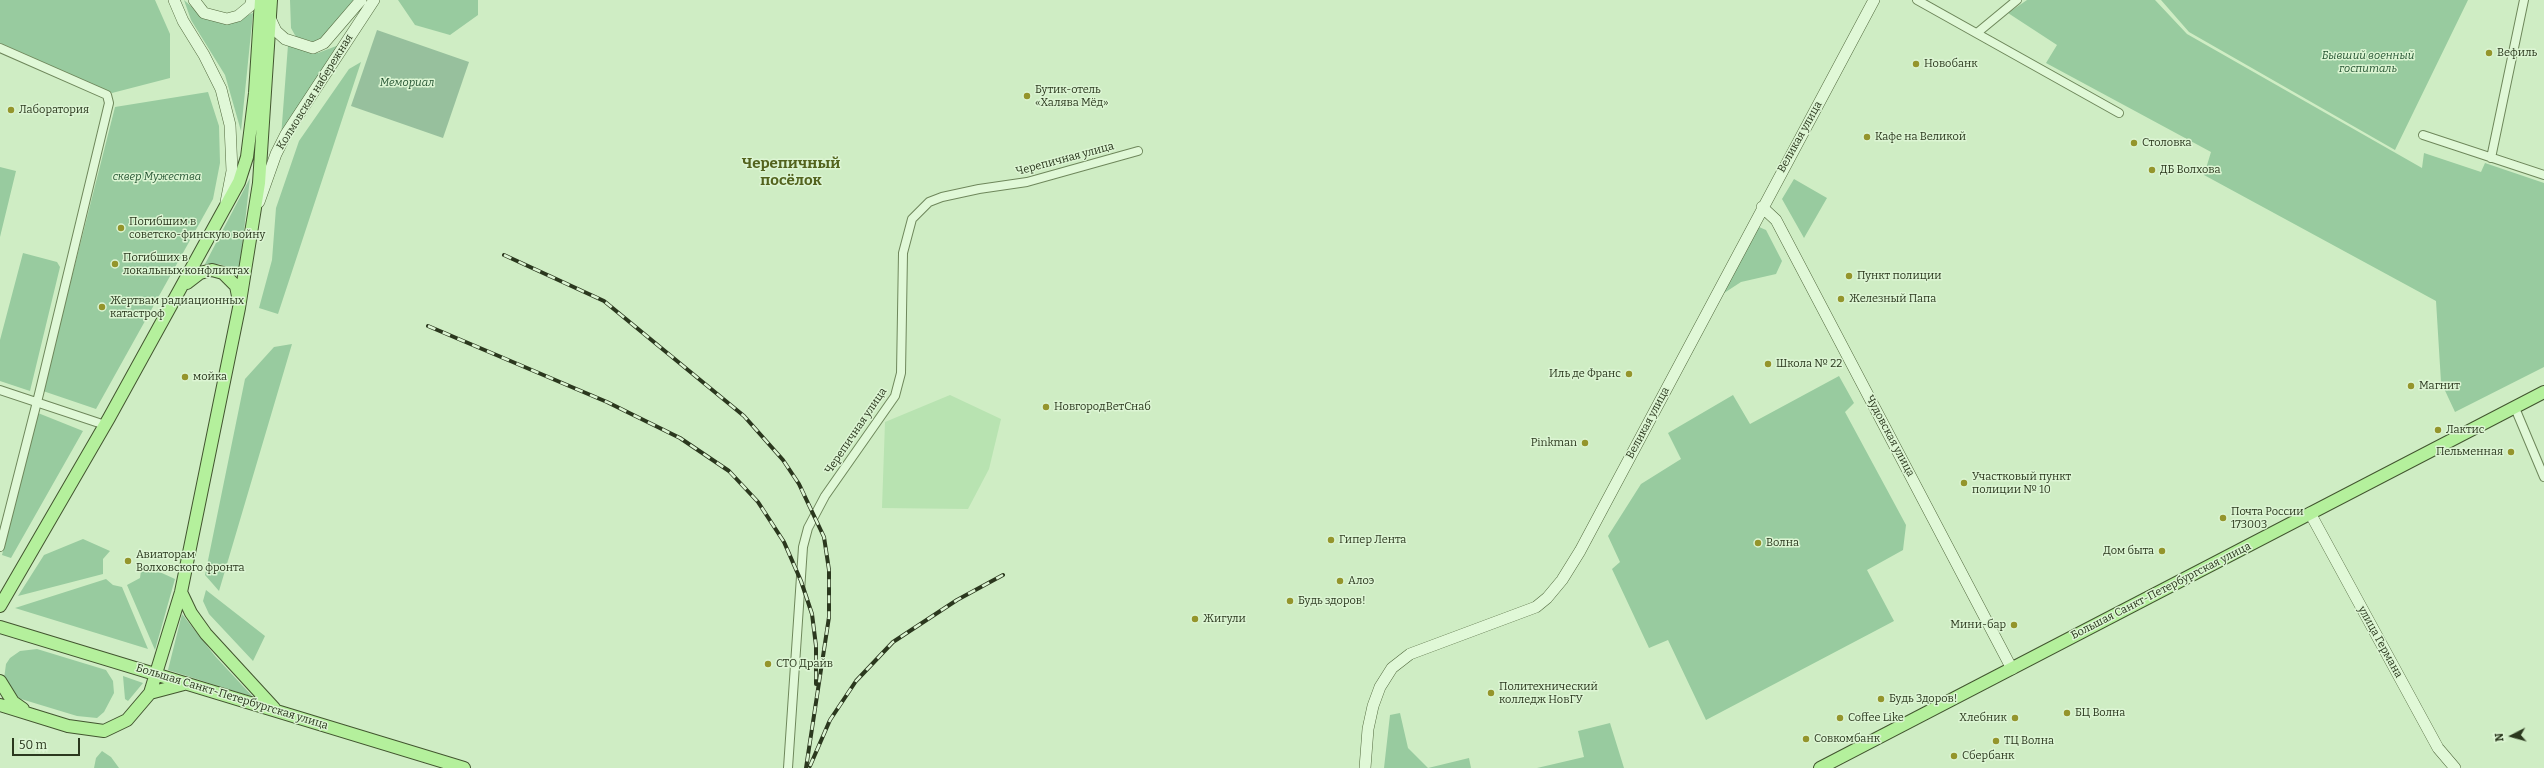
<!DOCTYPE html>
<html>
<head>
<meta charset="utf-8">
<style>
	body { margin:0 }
	#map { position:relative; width:2544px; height:768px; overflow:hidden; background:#cfedc4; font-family:Bitter,serif }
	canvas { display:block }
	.north { position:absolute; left:2492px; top:716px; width:40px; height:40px; -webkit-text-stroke:3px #dcf5d3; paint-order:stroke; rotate:264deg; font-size:11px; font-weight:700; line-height:16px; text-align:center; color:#2b381e }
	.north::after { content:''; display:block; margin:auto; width:14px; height:18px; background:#2b381e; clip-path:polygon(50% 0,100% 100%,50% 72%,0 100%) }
	.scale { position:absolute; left:12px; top:738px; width:68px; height:18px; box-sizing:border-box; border:2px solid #2b381e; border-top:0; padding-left:5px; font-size:12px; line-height:14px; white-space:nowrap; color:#2b381e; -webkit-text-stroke:3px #dcf5d3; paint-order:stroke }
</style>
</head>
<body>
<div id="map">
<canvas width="2544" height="768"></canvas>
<div class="north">N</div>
<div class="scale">50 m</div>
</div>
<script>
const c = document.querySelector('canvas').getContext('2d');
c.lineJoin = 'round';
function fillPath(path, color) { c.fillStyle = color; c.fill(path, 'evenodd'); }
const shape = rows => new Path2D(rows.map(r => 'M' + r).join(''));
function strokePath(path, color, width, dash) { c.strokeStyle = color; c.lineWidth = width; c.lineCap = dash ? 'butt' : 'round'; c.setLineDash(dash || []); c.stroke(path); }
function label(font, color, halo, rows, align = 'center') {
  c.font = font + ' Bitter,serif'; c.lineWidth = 3; c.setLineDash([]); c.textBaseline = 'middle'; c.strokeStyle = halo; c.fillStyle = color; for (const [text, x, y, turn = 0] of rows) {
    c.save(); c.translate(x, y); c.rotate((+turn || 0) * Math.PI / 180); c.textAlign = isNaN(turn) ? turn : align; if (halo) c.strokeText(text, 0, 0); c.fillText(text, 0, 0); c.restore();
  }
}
fillPath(shape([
	[950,395,1001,419,989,469,968,509,882,508,885,422]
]), '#b8e3b1');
fillPath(shape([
	[0,0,155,0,170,34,170,78,112,93,0,43],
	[184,0,203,17,226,24,253,13,241,131,225,75,191,20],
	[290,0,356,0,329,33,315,42,296,37,291,28],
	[398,0,478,0,478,15,450,35,415,25],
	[2027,0,2155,0,2187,34,2422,168,2424,153,2481,172,2485,163,2544,183,2544,367,2455,412,2441,382,2436,301,2204,175,2211,152,2046,63,2057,45,2008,13],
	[2161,0,2468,0,2395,150,2189,32],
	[288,45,318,53,339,45,281,137],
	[361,62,278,314,259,308,272,260,276,208,299,141,349,69],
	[208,92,219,126,220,163,213,199,96,409,43,391,115,107],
	[0,167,16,171,0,237],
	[250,178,244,231,238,278,233,270,227,267,219,264,205,264],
	[1794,179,1827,198,1804,238,1782,199],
	[1759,227,1766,230,1782,261,1776,274,1741,282,1718,297,1755,230],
	[23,253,57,262,60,267,30,391,0,381,0,340],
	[292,344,219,591,205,575,245,379,274,347],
	[1839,376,1854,403,1845,412,1906,525,1903,550,1867,570,1894,621,1706,720,1668,640,1649,648,1612,569,1620,562,1608,536,1641,484,1681,459,1668,433,1733,395,1750,424],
	[38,413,83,431,11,558,2,555],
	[83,539,110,551,103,559,103,574,18,596,44,555],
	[142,564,175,579,155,650,127,585,140,578],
	[106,579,113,585,122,587,148,649,15,608],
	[206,590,265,636,253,661,209,614,203,601],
	[182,614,215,656,253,697,168,670],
	[37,649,106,670,113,681,114,693,104,712,97,718,77,716,21,699,13,694,4,679,6,664,10,658,20,651],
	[123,676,143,683,128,701,125,699],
	[1400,713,1408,748,1428,768,1469,758,1471,768,1384,768,1390,715],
	[1610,723,1624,768,1537,768,1584,757,1578,731],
	[102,751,111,757,119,768,94,768,96,758]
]), '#98cb9f');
fillPath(shape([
	[377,30,469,62,443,138,351,106]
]), '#97c09d');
const street = shape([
	[1917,0,2119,113],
	[1977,33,2017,0],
	[0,48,107,95,109,103,39,394,0,547],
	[2423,135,2544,175],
	[2491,158,2524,0],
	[0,390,105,425],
	[2515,408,2544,477],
	[788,768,803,547,808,528,825,496,895,396,901,373,903,253,912,219,929,202,942,197,979,189,1027,182,1138,151]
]);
const secondary = shape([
	[174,0,183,21,204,55,221,89,230,125,232,171,226,202],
	[194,0,204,13,227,19,238,16,250,6,252,0],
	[270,18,276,31,285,39,313,48,324,43,361,0],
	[259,202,276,154,286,134,374,0],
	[1762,207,1776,220,2012,669],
	[2310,513,2438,748,2455,768],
	[1365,768,1368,729,1373,706,1380,687,1392,668,1410,654,1536,607,1547,598,1562,580,1580,551,1874,0]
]);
const primary = shape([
	[187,283,200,273,212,270,223,273,236,286,239,301],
	[181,592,191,613,206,634,274,708],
	[0,606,109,418,239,182,247,157,255,93,261,0],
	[0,627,464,768],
	[0,681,13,702,23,709],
	[150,693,184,684],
	[0,705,68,726,104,731,127,720,150,693,181,592,239,308,259,183,271,0],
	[1820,768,2544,392]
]);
strokePath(street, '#6e875b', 10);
strokePath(secondary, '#52693e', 12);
strokePath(primary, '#42552f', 14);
strokePath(street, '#e0f8d7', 8);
strokePath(secondary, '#e0f8d7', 11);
strokePath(primary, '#b4f09c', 12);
const rail = shape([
	[504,255,604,301,744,416,783,460,799,484,824,537,829,570,829,617,806,768],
	[428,326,607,402,680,438,729,471,758,502,784,542,801,581,812,614,816,646,816,684],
	[810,766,830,720,856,681,893,642,957,600,1003,575]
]);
strokePath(rail, '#2b381e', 4);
strokePath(rail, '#dcf5d3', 2.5, [8]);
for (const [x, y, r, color] of [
	[2489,53,4,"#94952c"],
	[1916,64,4,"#94952c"],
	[1027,96,4,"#94952c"],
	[11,110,4,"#94952c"],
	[1867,137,4,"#94952c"],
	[2134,143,4,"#94952c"],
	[2152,170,4,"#94952c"],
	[121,228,4,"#94952c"],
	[115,264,4,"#94952c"],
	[1849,276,4,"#94952c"],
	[1841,299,4,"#94952c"],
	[102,307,4,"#94952c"],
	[1768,364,4,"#94952c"],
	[1629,374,4,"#94952c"],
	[185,377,4,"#94952c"],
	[2411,386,4,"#94952c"],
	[1046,407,4,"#94952c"],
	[2438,430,4,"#94952c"],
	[1585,443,4,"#94952c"],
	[2511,452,4,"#94952c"],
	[1964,483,4,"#94952c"],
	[2223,518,4,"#94952c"],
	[1331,540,4,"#94952c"],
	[1758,543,4,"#94952c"],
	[2162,551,4,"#94952c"],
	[128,561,4,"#94952c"],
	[1340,581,4,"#94952c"],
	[1290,601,4,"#94952c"],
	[1195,619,4,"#94952c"],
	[2014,625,4,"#94952c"],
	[768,664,4,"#94952c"],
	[1491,693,4,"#94952c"],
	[1881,699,4,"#94952c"],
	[2067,713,4,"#94952c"],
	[1840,718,4,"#94952c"],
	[2015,718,4,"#94952c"],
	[1806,739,4,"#94952c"],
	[1996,741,4,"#94952c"],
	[1954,756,4,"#94952c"]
]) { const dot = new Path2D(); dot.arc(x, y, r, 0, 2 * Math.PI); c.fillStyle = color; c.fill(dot); strokePath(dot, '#dcf5d3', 1.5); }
label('11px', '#2b381e', '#dcf5d3', [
	["Вефиль",2497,53],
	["Новобанк",1924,64],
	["Бутик-отель",1035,90],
	["«Халява Мёд»",1035,103],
	["Лаборатория",19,110],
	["Кафе на Великой",1875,137],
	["Столовка",2142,143],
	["ДБ Волхова",2160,170],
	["Погибшим в",129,222],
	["советско-финскую войну",129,235],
	["Погибших в",123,258],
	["локальных конфликтах",123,271],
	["Пункт полиции",1857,276],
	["Железный Папа",1849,299],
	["Жертвам радиационных",110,301],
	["катастроф",110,314],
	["Школа № 22",1776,364],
	["Иль де Франс",1621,374,"right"],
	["мойка",193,377],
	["Магнит",2419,386],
	["НовгородВетСнаб",1054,407],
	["Лактис",2446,430],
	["Pinkman",1577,443,"right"],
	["Пельменная",2503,452,"right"],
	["Участковый пункт",1972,477],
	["полиции № 10",1972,490],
	["Почта России",2231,512],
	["173003",2231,525],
	["Гипер Лента",1339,540],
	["Волна",1766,543],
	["Дом быта",2154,551,"right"],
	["Авиаторам",136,555],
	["Волховского фронта",136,568],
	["Алоэ",1348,581],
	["Будь здоров!",1298,601],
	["Жигули",1203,619],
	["Мини-бар",2006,625,"right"],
	["СТО Драйв",776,664],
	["Политехнический",1499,687],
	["колледж НовГУ",1499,700],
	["Будь Здоров!",1889,699],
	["БЦ Волна",2075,713],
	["Coffee Like",1848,718],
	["Хлебник",2007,718,"right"],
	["Совкомбанк",1814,739],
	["ТЦ Волна",2004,741],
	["Сбербанк",1962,756]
], 'left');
label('italic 11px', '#255432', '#dcf5d3', [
	["Бывший военный",2368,56],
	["госпиталь",2368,69],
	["Мемориал",407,83],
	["сквер Мужества",157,177]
]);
label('11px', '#2b381e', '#dcf5d3', [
	["Колмовская набережная",315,92,-58],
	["Великая улица",1800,137,-61],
	["Черепичная улица",1065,159,-15],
	["Великая улица",1648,423,-62],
	["Черепичная улица",856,431,-56],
	["Чудовская улица",1890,436,62],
	["Большая Санкт-Петербургская улица",2161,591,-27],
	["улица Германа",2380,642,61],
	["Большая Санкт-Петербургская улица",232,697,17]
]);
label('bold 15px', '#53631e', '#dcf5d3', [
	["Черепичный",791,164],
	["посёлок",791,181]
]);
</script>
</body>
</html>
